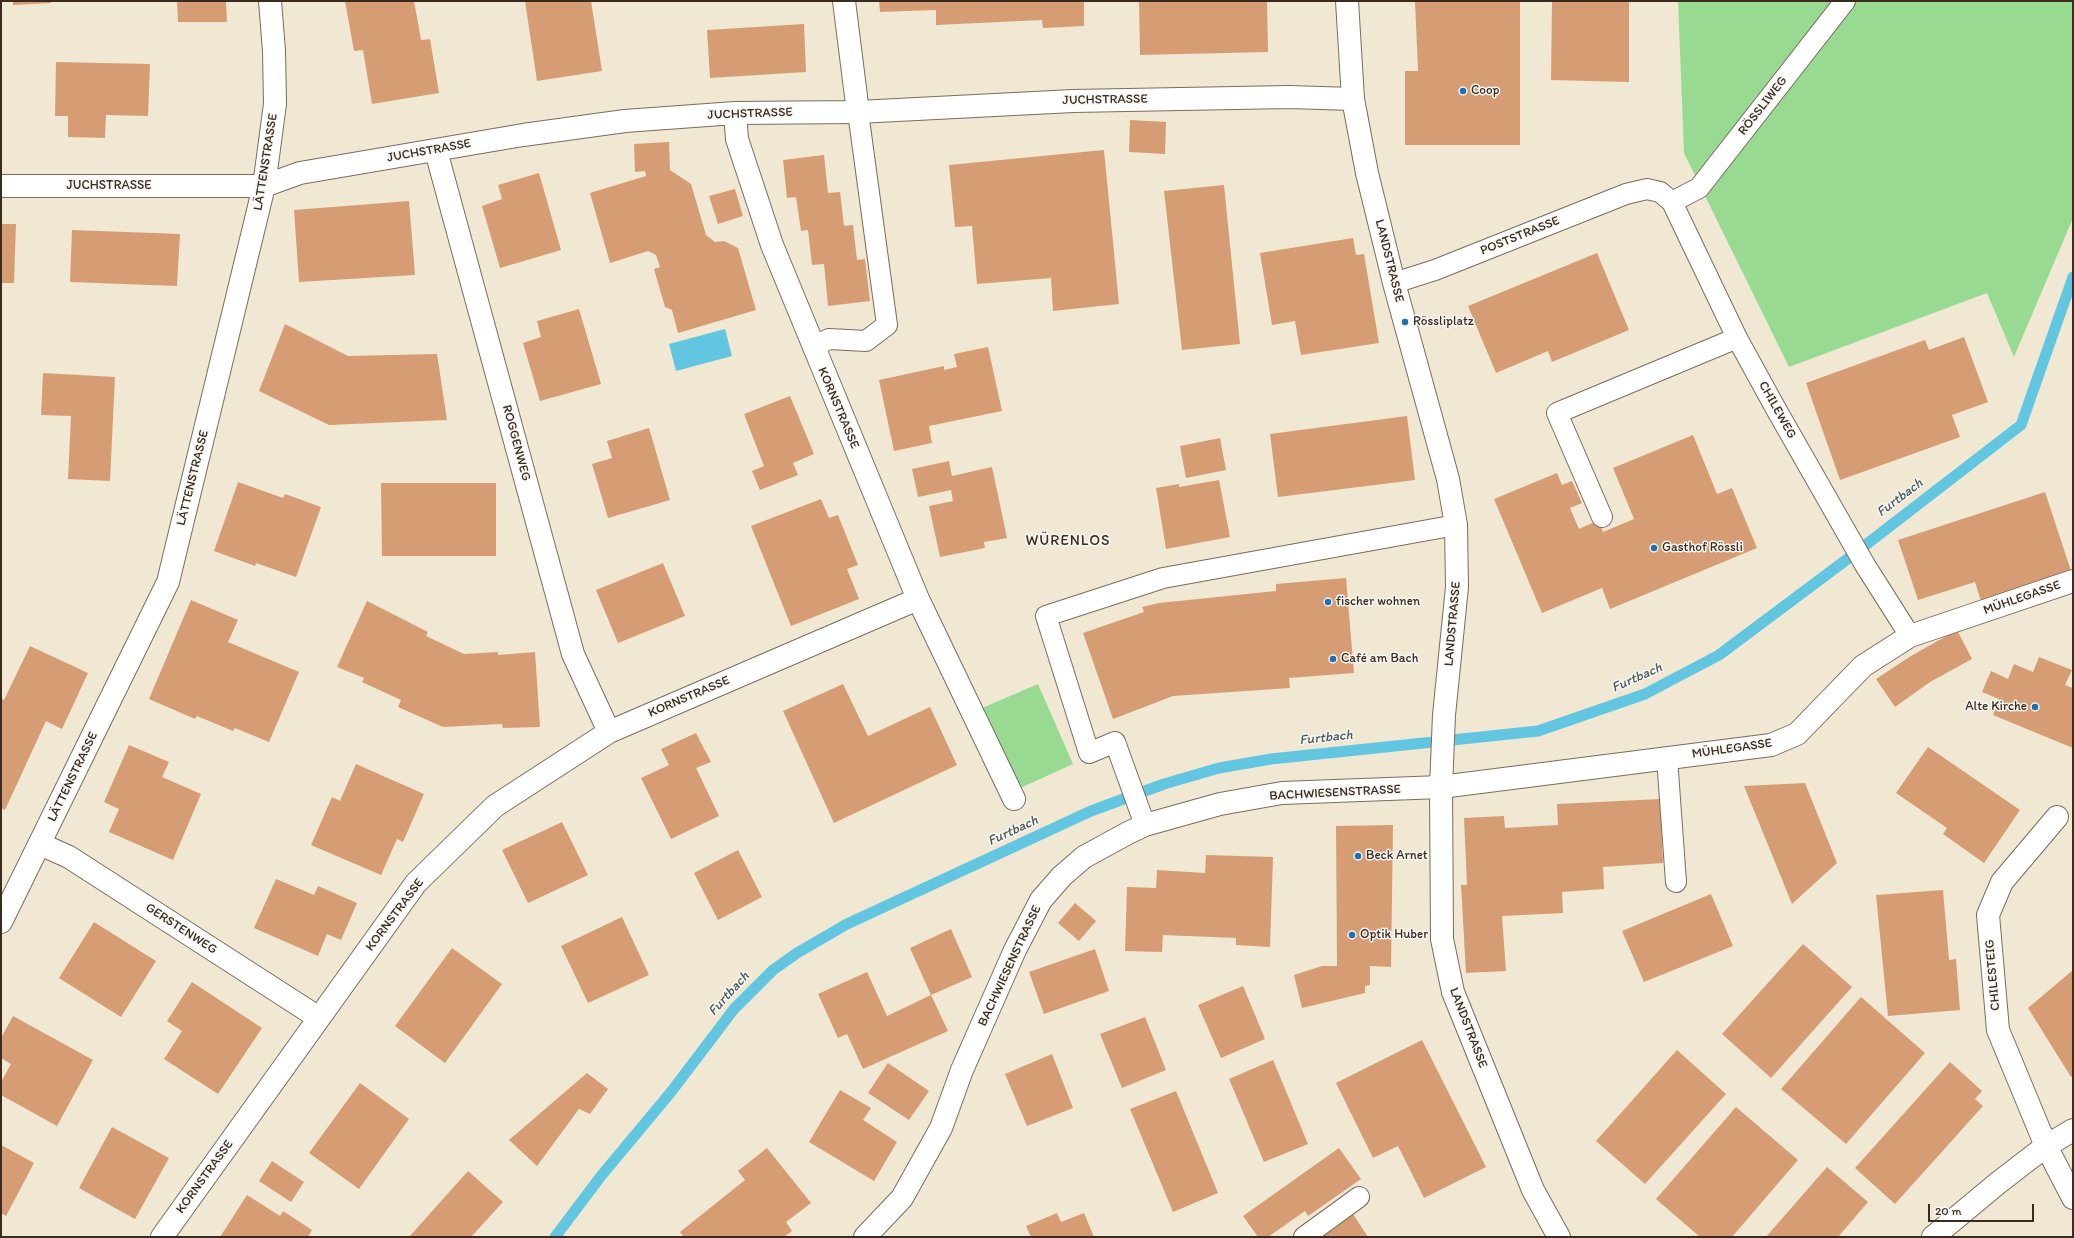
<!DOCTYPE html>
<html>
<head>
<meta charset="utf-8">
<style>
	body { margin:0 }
	#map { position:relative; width:2074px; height:1238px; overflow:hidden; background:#f0e8d3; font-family:Itim,sans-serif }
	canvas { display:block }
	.frame { position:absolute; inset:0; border:2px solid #3b2a1e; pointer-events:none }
	.scale { position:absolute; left:1928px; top:1204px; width:106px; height:18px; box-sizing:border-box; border:2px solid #3b2a1e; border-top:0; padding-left:5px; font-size:12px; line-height:14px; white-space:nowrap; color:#3b2a1e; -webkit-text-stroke:3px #f6f6f2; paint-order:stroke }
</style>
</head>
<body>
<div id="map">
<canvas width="2074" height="1238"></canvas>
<div class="frame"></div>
<div class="scale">20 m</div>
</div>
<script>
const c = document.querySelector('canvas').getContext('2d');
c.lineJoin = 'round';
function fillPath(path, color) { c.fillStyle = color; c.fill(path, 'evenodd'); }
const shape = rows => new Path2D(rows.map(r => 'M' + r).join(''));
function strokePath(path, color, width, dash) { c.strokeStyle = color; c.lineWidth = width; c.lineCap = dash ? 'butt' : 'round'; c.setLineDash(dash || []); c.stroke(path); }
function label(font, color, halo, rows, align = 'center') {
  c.font = font + ' Itim,sans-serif'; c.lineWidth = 3; c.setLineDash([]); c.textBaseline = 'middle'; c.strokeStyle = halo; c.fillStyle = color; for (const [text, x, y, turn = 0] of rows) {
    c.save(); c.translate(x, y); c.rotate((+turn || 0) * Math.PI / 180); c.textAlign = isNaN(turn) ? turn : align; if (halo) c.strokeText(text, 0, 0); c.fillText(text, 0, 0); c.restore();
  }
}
fillPath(shape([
	[1678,1,2073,1,2073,218,2014,357,1987,293,1789,367,1684,153],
	[1038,684,1073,764,1018,789,982,708]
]), '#98da92');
fillPath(shape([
	[725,329,732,356,676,371,669,344]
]), '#62c6e0');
strokePath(shape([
	[555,1237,601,1176,671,1092,734,1009,773,970,797,953,847,924,1091,811,1164,784,1219,768,1271,759,1538,731,1645,694,1719,655,1850,557,2021,425,2073,277]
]), '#62c6e0', 11);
fillPath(shape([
	[13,1,51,1,51,3,13,5],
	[177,1,226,1,227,22,178,22],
	[345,1,414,1,421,40,430,39,439,93,372,104,363,50,354,51],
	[525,1,591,1,602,71,537,81],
	[879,1,1084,1,1084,26,1043,28,1042,20,936,25,936,10,880,12],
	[1139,1,1267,1,1268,52,1140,55],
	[1415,1,1520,1,1520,145,1405,145,1405,71,1418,71],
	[1552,1,1629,1,1629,82,1551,80],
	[804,24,806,72,710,78,707,30],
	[56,62,150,64,148,116,106,115,105,138,68,137,68,116,55,116],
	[1130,120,1166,122,1165,154,1129,152],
	[669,142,670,170,691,184,706,235,715,242,724,241,738,248,756,310,678,333,672,310,665,307,654,269,660,267,656,255,648,251,610,263,590,193,646,176,645,171,635,172,634,144],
	[1104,150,1119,304,1053,311,1051,278,977,284,972,226,955,227,949,165],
	[824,155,828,193,840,192,844,226,853,225,857,260,865,259,870,301,828,306,824,264,812,265,808,230,801,231,796,197,787,198,783,160],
	[539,173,561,250,500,268,482,206,502,199,498,185],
	[1224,185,1240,344,1182,350,1164,191],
	[735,189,743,216,718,224,709,196],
	[409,201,415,275,299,282,294,210],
	[1,224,16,224,14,283,1,283],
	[72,230,180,234,177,286,70,282],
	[1353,238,1356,255,1364,254,1379,343,1301,355,1295,321,1272,325,1260,253],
	[1597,253,1629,330,1552,362,1548,351,1496,373,1468,306],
	[579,309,601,384,540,401,523,343,541,337,537,321],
	[285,324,348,356,437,354,447,420,329,425,259,391],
	[1964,337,1988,402,1952,415,1960,437,1840,480,1806,383,1925,340,1929,350],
	[988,347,1002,411,929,426,932,443,894,451,879,380,944,366,944,370,957,367,954,354],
	[43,373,115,377,110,481,68,479,71,416,41,415],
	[790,396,814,454,793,463,798,475,760,490,752,471,764,466,744,414],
	[1407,416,1415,480,1278,497,1270,434],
	[649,428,670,500,608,518,592,464,612,458,607,441],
	[1693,435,1717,494,1732,488,1757,548,1610,609,1602,588,1542,613,1494,499,1557,473,1562,485,1572,481,1582,503,1570,508,1579,529,1599,520,1603,532,1634,519,1613,468],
	[1220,438,1226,470,1186,478,1180,446],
	[949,461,952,476,992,467,1007,538,984,542,985,548,940,557,929,506,953,501,951,490,918,497,912,469],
	[1219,480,1230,537,1166,549,1156,488,1179,484,1179,487],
	[238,482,283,498,285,494,321,507,296,577,256,563,255,566,214,551],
	[381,483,496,483,496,556,382,556],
	[2045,492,2071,571,1981,601,1975,582,1918,600,1898,540],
	[821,499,829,518,838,515,858,565,847,569,859,599,791,626,751,526],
	[663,563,685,616,618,643,596,590],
	[1346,578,1354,673,1289,678,1290,688,1173,696,1113,719,1083,633,1144,612,1142,607,1159,603,1276,591,1276,584],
	[191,600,238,620,228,642,299,672,269,742,235,728,233,731,197,716,195,719,149,699],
	[367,601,428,632,426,636,464,654,498,652,498,655,535,652,540,727,503,728,502,724,443,727,398,707,401,700,362,682,364,678,337,667],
	[1957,630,1972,659,1930,682,1895,707,1876,679,1911,656],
	[30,646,88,673,62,729,46,721,5,810,1,808,1,699,4,700],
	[2039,657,2072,670,2065,685,2073,688,2073,748,1993,715,1999,699,1982,692,1991,671,2008,679,2014,664,2033,672],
	[843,684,868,736,930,707,957,765,834,823,783,711],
	[696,733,711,762,696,768,719,816,671,839,641,778,669,765,661,749],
	[129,745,169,762,162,777,201,794,173,860,109,832,119,809,104,802],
	[1928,747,2020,810,1984,863,1943,834,1947,828,1896,793],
	[356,764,424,794,403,842,397,839,381,875,311,845,332,797,340,801],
	[1805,783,1837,863,1792,904,1744,786],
	[1660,799,1663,863,1603,867,1604,889,1562,892,1563,913,1502,916,1506,971,1466,973,1461,885,1467,885,1464,818,1504,816,1505,828,1558,825,1557,804],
	[562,822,588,875,528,903,502,850],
	[1393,825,1391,967,1370,966,1370,985,1365,986,1365,993,1302,1008,1294,975,1322,966,1337,966,1336,826],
	[738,850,762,897,718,920,694,873],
	[1206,855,1273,857,1270,947,1236,945,1236,938,1163,935,1162,952,1125,951,1127,887,1156,888,1157,870,1205,873],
	[276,879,314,895,318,886,357,903,341,940,327,934,318,956,254,928],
	[1943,890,1949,960,1956,959,1960,1010,1888,1016,1876,895],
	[1711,894,1733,946,1644,982,1622,931],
	[1075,903,1096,921,1079,941,1058,923],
	[622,917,649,975,588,1003,561,946],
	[94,922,156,961,121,1017,59,978],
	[951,929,972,977,931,995,910,948],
	[1803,944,1852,987,1771,1078,1722,1034],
	[452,948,502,984,445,1063,395,1026],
	[1095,949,1109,991,1044,1014,1029,972],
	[2073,970,2073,1076,2071,1077,2028,1008],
	[867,972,887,1016,931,995,948,1031,863,1069,847,1034,838,1038,818,994],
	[192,982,262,1028,218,1094,164,1059,182,1031,167,1021],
	[1243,986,1265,1039,1221,1058,1198,1005],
	[1861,997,1925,1053,1846,1144,1781,1089],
	[13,1016,93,1060,57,1126,1,1095,1,1082,11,1064,1,1058,1,1038],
	[1145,1017,1166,1070,1122,1088,1100,1034],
	[1422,1040,1486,1167,1424,1198,1398,1146,1373,1158,1336,1083],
	[1677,1050,1726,1094,1645,1184,1596,1141],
	[1052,1054,1073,1108,1027,1126,1005,1074],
	[1273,1060,1308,1144,1264,1162,1229,1079],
	[1950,1062,1982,1091,1975,1099,1983,1106,1895,1204,1855,1168],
	[888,1063,929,1091,909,1120,868,1093],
	[587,1073,608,1089,590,1114,579,1109,537,1166,509,1140],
	[360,1083,409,1119,359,1189,309,1153],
	[840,1090,871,1108,863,1120,897,1142,874,1181,809,1142],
	[1176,1091,1218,1193,1173,1212,1130,1109],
	[1736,1107,1798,1160,1732,1237,1700,1237,1656,1199],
	[112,1127,169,1158,135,1219,79,1188],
	[1,1145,34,1163,6,1216,1,1213],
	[767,1148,811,1203,786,1222,792,1231,784,1237,684,1237,680,1232,745,1180,738,1171],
	[1339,1148,1361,1179,1308,1216,1305,1211,1268,1237,1258,1237,1243,1216],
	[272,1161,304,1182,291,1202,259,1181],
	[1827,1167,1868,1202,1838,1237,1766,1237],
	[468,1171,503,1202,471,1237,409,1237],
	[247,1195,280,1216,283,1211,312,1230,308,1237,220,1237],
	[1057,1213,1061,1222,1084,1213,1094,1237,1031,1237,1026,1226],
	[1353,1214,1368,1237,1318,1237]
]), '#d69d74');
const lane = shape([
	[1672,202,1699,188,1845,1],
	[1394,283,1435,270,1626,194,1647,189,1660,192,1672,202,1737,338,1776,409,1865,565,1910,636],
	[813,347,829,339,866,341,887,325,858,112],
	[1602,517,1557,413,1737,338],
	[1667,758,1676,882],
	[1145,825,1115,742,1089,753,1046,616,1163,578,1456,525],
	[1304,1237,1359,1197]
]);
const street = shape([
	[844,1,858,112],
	[436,151,573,654,609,732],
	[1,186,264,186,300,173,523,135,625,121,735,113,858,112,1073,101,1289,97,1353,99],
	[918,599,1014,799],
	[2057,817,2002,882,1988,915,1998,1030,2046,1146,2073,1198],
	[40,844,69,857,319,1018],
	[1,922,168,582,264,186,275,104,274,51,270,1],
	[162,1237,416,883,495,806,609,732,918,599,772,245,737,139,735,113],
	[865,1237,902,1198,941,1128,962,1070,1015,950,1041,900,1062,876,1084,857,1128,833,1145,825,1220,804,1282,793,1441,787,1771,745,1797,734,1863,666,1910,636,2073,581]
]);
const secondary = shape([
	[1347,1,1353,99,1367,173,1394,283,1448,479,1456,525,1457,587,1444,715,1441,787,1442,939,1453,992,1533,1190,1559,1237],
	[1933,1237,1998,1183,2046,1146,2073,1130]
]);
strokePath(lane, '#7a6c5d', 22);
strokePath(street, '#7a6c5d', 24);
strokePath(secondary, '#7a6c5d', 24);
strokePath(lane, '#fff', 20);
strokePath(street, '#fff', 22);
strokePath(secondary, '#fff', 22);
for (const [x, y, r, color] of [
	[1463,91,4,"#1f6fb2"],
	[1405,322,4,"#1f6fb2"],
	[1654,548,4,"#1f6fb2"],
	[1328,602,4,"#1f6fb2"],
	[1333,659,4,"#1f6fb2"],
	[2035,707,4,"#1f6fb2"],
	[1358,856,4,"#1f6fb2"],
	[1352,935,4,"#1f6fb2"]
]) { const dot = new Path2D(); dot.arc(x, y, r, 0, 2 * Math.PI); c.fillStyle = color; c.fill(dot); strokePath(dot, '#f6f6f2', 1.5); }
label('13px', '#3b2a1e', '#f6f6f2', [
	["Coop",1471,91],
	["Rössliplatz",1413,322],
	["Gasthof Rössli",1662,548],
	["fischer wohnen",1336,602],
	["Café am Bach",1341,659],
	["Alte Kirche",2027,707,"right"],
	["Beck Arnet",1366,856],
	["Optik Huber",1360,935]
], 'left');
label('13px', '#3b2a1e', '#f6f6f2', [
	["JUCHSTRASSE",1105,100,-1],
	["RÖSSLIWEG",1763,106,-52],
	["JUCHSTRASSE",750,114,-2],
	["JUCHSTRASSE",429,151,-10],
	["LÄTTENSTRASSE",266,162,-81],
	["JUCHSTRASSE",109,186],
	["POSTSTRASSE",1520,236,-22],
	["LANDSTRASSE",1389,261,76],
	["KORNSTRASSE",838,408,67],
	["CHILEWEG",1777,410,61],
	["ROGGENWEG",516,443,75],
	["LÄTTENSTRASSE",193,478,-76],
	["MÜHLEGASSE",2022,598,-19],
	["LANDSTRASSE",1453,624,-85],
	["KORNSTRASSE",689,697,-23],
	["MÜHLEGASSE",1732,749,-8],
	["LÄTTENSTRASSE",73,777,-64],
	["BACHWIESENSTRASSE",1335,793,-3],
	["KORNSTRASSE",395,915,-53],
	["GERSTENWEG",181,929,33],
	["BACHWIESENSTRASSE",1010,966,-65],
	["CHILESTEIG",1993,975,-95],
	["LANDSTRASSE",1468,1028,69],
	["KORNSTRASSE",205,1177,-54]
]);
label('italic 14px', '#475958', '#f6f6f2', [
	["Furtbach",1900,498,-37],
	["Furtbach",1637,678,-24],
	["Furtbach",1326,738,-6],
	["Furtbach",1013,831,-25],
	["Furtbach",729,994,-48]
]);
c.letterSpacing = '1px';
label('15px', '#3b2a1e', '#f6f6f2', [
	["WÜRENLOS",1068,541]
]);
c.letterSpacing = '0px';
</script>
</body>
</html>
